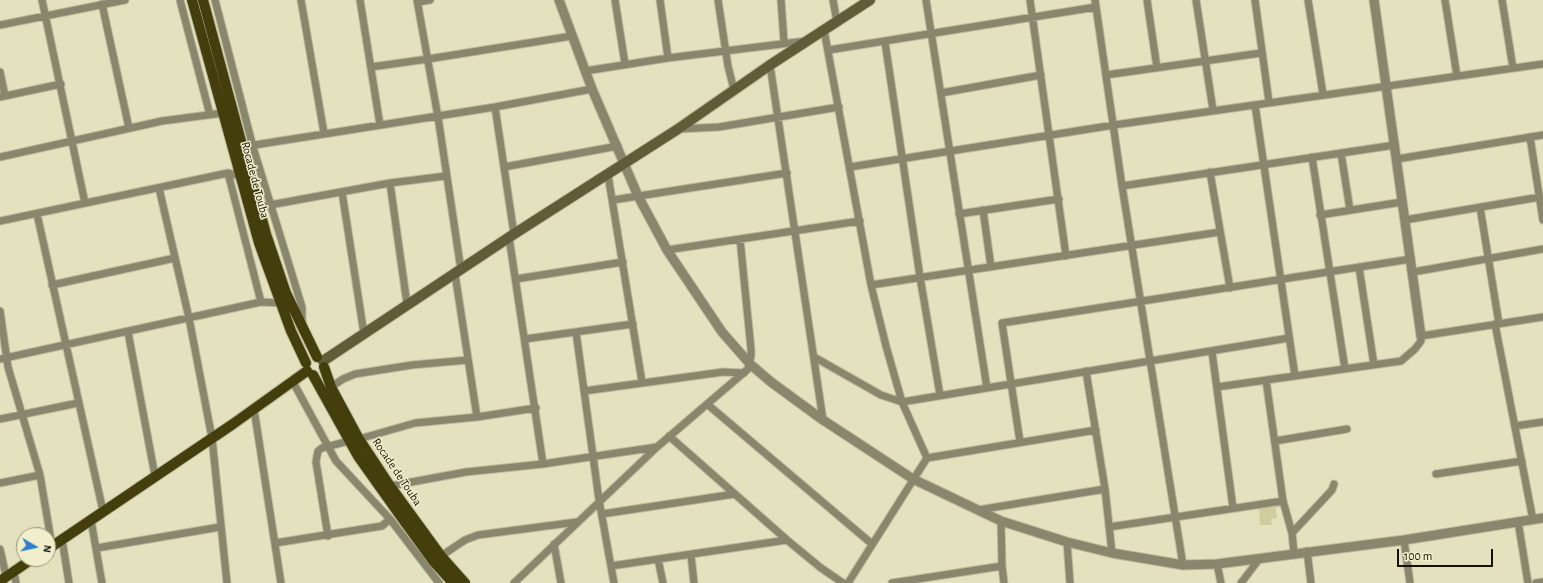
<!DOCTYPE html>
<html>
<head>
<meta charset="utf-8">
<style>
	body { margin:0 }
	#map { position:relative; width:1543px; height:583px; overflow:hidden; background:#e4e1be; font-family:"Alegreya Sans",sans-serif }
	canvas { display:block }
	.north { position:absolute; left:16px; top:527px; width:40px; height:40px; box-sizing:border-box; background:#f1eecb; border:1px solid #98967c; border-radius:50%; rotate:99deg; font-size:11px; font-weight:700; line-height:16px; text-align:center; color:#131206 }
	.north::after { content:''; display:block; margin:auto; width:14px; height:18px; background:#307ecd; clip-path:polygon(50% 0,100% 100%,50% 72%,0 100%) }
	.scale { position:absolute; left:1397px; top:549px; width:96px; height:18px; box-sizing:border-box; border:2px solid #131206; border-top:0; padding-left:5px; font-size:12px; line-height:14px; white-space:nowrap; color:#131206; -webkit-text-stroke:3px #f1eecb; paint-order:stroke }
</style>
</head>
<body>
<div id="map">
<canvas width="1543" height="583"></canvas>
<div class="north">N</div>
<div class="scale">100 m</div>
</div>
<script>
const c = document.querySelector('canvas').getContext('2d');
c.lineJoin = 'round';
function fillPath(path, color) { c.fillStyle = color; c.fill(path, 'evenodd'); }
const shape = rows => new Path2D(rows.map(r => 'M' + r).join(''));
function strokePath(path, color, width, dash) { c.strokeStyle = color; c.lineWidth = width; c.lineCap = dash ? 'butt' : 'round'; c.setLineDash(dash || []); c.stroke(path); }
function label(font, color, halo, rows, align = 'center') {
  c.font = font + ' "Alegreya Sans",sans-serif'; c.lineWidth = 3; c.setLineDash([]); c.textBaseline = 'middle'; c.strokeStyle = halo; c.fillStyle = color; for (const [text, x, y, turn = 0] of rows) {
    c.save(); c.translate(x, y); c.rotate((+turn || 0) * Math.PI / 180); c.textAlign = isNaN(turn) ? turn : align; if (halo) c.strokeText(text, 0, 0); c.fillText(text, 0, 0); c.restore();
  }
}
fillPath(shape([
	[1275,504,1277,518,1271,519,1272,525,1260,525,1259,507]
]), '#d1cc9b');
const minor = shape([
	[42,0,85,203],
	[180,0,210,115],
	[215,0,253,147,302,307,302,324],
	[301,0,324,133],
	[360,0,380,125],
	[417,0,438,117,461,270],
	[615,0,625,64],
	[660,0,668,58],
	[718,0,728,66,734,90],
	[781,0,784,42],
	[833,0,837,22],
	[926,0,987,388],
	[1030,0,1066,256],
	[1095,0,1122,186,1183,565],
	[1147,0,1157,68],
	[1196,0,1213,110],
	[1255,0,1269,102],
	[1308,0,1323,94],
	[1445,0,1457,76],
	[1502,0,1513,68],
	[418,2,430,0],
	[102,4,129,128],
	[0,25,125,0],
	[824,30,871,285,886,346,902,402,927,458,848,583],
	[885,42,920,277,940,395],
	[829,50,1096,7],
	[770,65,823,420],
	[371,67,428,59,572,36],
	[585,71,668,58,806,41],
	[0,72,5,96],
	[1106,75,1261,53],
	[941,93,1041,75],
	[0,97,61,84],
	[1255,105,1295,376],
	[495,107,514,234],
	[679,129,719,127,839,107],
	[1530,137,1543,220],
	[242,147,495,107,592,89],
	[1341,153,1350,210],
	[0,157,162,121,223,113],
	[1312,157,1345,369],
	[1397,159,1543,135],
	[504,167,618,146],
	[850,167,1114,125,1543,64],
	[1210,172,1230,288],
	[228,173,261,302],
	[608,175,642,382],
	[390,183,407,304],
	[1122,186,1395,145],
	[159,188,189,318,212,438,227,583],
	[342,192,364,334],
	[613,200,787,173],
	[259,207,390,183,446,176],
	[1480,207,1499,324],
	[983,210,991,267],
	[37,214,103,511],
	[959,214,1059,199],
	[1320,215,1402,202],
	[1405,220,1540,197],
	[0,221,228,173,240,176],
	[509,237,543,464],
	[667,250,860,221],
	[1359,267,1374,365],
	[1413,272,1543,249],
	[455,274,477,417],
	[516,279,623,262],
	[52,285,175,258],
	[871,285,1220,232],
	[0,311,8,367,40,475,52,546],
	[1495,324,1533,520],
	[128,332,155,476],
	[576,332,599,500,614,583],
	[525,339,633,324],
	[1212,352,1233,508],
	[814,357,881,395,902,402,1289,338],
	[0,359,261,302,280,303],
	[1086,371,1105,489,1112,553],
	[1266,380,1283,501,1292,533,1294,553],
	[293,382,336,461,390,519,439,583],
	[331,387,343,379,355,374,412,365,468,360],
	[1217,387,1401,361,1415,349,1421,341,1421,336,1543,317],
	[584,391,723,372,744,373],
	[707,404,872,544],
	[254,409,281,583],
	[0,419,78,403],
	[1515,426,1543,422],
	[669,436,787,540,821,568,843,583],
	[359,439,415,423,477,417,536,408],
	[1275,441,1347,429],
	[1020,442,1002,323,1411,259],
	[927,458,1096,430],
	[1436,474,1522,461],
	[0,483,40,475],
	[390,486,466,472,543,464,657,447],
	[978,510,1105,489],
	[602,514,735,494],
	[91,520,102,583],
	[1001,521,1002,566,1004,583],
	[1518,521,1528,583],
	[1109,527,1283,501],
	[1292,533,1332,490,1334,484],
	[328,536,316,462,317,456,318,451,322,448,349,441],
	[62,539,69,583],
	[1404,540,1410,583],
	[1067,542,1070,583],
	[275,543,382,526,390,519],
	[554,544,561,583],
	[97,548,220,527],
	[0,549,6,576],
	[1307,551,1311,583],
	[691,555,694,583],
	[441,556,465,540,478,535,577,522],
	[658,559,663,583],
	[1217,564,1221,583],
	[611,566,787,540],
	[14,571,16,583],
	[514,583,657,447,748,369,751,356,751,349,740,239],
	[892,583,1002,566],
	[1241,583,1260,558],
	[1536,583,1543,582]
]);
const tertiary = shape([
	[559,0,592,89,638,196,667,250,722,332,750,364,771,382,823,420,913,479,1001,521,1067,542,1112,553,1183,565,1217,564,1404,540,1543,518],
	[1374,0,1421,336]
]);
const secondary = shape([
	[323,361,514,234,678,129,770,65,870,0]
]);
const primary = shape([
	[192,0,259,243,291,331,306,363],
	[203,0,266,234,286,293,317,357],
	[324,367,331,387,359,439,390,486,441,556,465,583],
	[313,375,358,456,402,518,434,562,453,583],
	[48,549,233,424,307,371],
	[0,581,32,559]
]);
strokePath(minor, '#bebc9d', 9);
strokePath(tertiary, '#bebc9d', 11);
strokePath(secondary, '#bebc9d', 12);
strokePath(primary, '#bebc9d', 12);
strokePath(minor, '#89866e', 7);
strokePath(tertiary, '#89866e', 9);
strokePath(secondary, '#605c38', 10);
strokePath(primary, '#443e0d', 10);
label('12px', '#131206', '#f1eecb', [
	["Rocade de Touba",255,180,75],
	["Rocade de Touba",397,472,56]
]);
</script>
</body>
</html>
